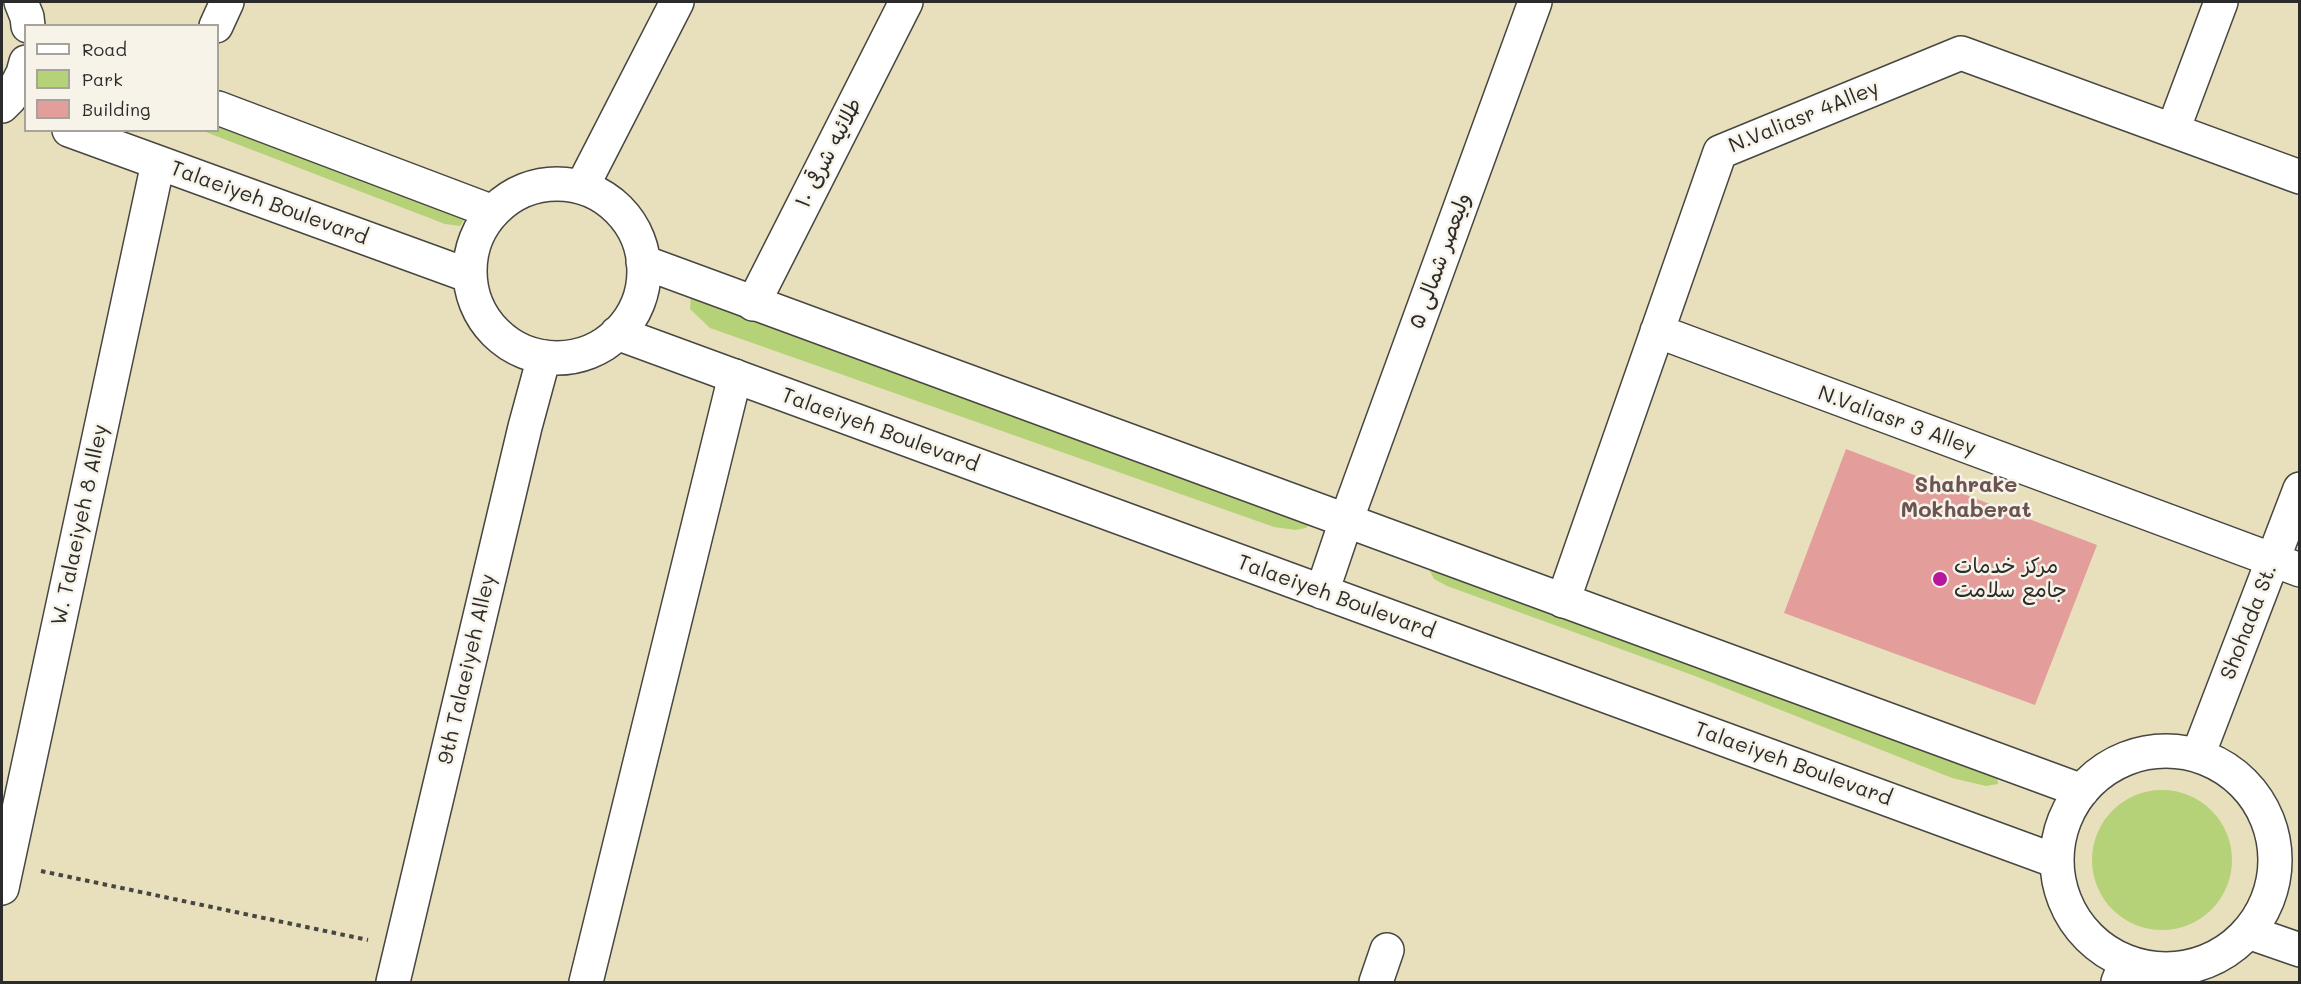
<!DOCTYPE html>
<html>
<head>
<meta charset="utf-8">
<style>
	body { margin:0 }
	#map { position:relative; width:2301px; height:984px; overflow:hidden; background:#e8e0bc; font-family:Mali,sans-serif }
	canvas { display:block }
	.frame { position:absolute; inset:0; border:3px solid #2b2b2b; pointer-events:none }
	.legend { position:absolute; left:24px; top:24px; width:195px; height:108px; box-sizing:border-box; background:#f7f3e8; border:2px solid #a5a39c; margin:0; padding:8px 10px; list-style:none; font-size:18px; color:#2b2b2b }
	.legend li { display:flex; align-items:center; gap:12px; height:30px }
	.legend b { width:30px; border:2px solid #a5a39c }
</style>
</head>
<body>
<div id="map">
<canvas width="2301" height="984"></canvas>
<div class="frame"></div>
<ul class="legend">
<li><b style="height:8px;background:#fff"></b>Road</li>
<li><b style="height:16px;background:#b6d278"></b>Park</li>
<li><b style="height:16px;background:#e39d9b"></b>Building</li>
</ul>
</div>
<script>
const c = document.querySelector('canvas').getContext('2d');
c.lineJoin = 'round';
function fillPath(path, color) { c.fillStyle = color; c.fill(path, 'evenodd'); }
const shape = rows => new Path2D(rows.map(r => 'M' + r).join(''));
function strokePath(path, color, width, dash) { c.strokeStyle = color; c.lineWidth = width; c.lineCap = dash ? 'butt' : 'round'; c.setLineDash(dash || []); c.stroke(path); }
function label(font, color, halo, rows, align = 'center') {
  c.font = font + ' Mali,"Playpen Sans Arabic",sans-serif'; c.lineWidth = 5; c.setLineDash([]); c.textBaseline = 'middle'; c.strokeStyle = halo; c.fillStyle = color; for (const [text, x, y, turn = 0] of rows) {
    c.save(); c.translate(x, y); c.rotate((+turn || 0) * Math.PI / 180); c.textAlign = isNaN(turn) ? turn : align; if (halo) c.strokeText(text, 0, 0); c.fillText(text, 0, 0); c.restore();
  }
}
fillPath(shape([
	[218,110,468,214,460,226,445,224,203,131,218,130],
	[691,296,1312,522,1306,528,1295,530,1274,527,710,328,690,309],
	[1435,559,1997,774,1998,784,1986,786,1952,778,1695,676,1447,586,1434,579,1429,569],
	'2092 860a70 70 0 1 1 140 0a70 70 0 1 1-140 0Z'
]), '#b6d278');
fillPath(shape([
	[1846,449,2097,545,2035,705,1784,613]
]), '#e39d9b');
const minor = shape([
	[216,26,227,2],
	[2173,130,2221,2],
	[582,187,677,2],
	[753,304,906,2],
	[1657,331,2300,570],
	[1346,521,1535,2],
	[1563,601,1720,152,1961,53,2300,177],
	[2198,755,2300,489],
	[2,888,158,163],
	[393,982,525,427,544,357],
	[586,982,735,376],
	[1376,982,1387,950],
	[2118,982,2126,962]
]);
const major = shape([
	[21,2,27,17,28,26],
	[2,106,10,98,23,73,26,62],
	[218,108,493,212],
	[69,130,470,276],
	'470 271a87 87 0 1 1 174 0a87 87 0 1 1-174 0Z',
	[643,262,2082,791],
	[617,333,2056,861],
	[1322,592,1346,521],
	'2057 860a109 109 0 1 1 218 0a109 109 0 1 1-218 0Z',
	[2248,932,2300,950]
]);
strokePath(minor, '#474641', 36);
strokePath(major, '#474641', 36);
strokePath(shape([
	[41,871,368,940]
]), '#474641', 4, [4.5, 4.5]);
strokePath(minor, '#fff', 33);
strokePath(major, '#fff', 33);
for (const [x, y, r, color] of [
	[1940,579,8,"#b5179e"]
]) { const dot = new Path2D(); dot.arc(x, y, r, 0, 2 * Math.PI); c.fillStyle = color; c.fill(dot); strokePath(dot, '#f7f3e8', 2); }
label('21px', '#2b2b2b', '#f7f3e8', [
	["N.Valiasr 4Alley",1804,117,-22],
	["طلائیه شرقی ۱۰",829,153,-63],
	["Talaeiyeh Boulevard",269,203,20],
	["ولیعصر شمالی ۵",1440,261,-70],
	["N.Valiasr 3 Alley",1897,421,20],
	["Talaeiyeh Boulevard",880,430,20],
	["W. Talaeiyeh 8 Alley",80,525,-78],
	["Talaeiyeh Boulevard",1336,597,20],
	["Shohada St.",2249,622,-69],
	["9th Talaeiyeh Alley",467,669,-77],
	["Talaeiyeh Boulevard",1793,764,20]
]);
label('21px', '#2b2b2b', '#f7f3e8', [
	["مرکز خدمات",1954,567],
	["جامع سلامت",1954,591]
], 'left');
label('bold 22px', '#6b5352', '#f7f3e8', [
	["Shahrake",1966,485],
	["Mokhaberat",1966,510]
]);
</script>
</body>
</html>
